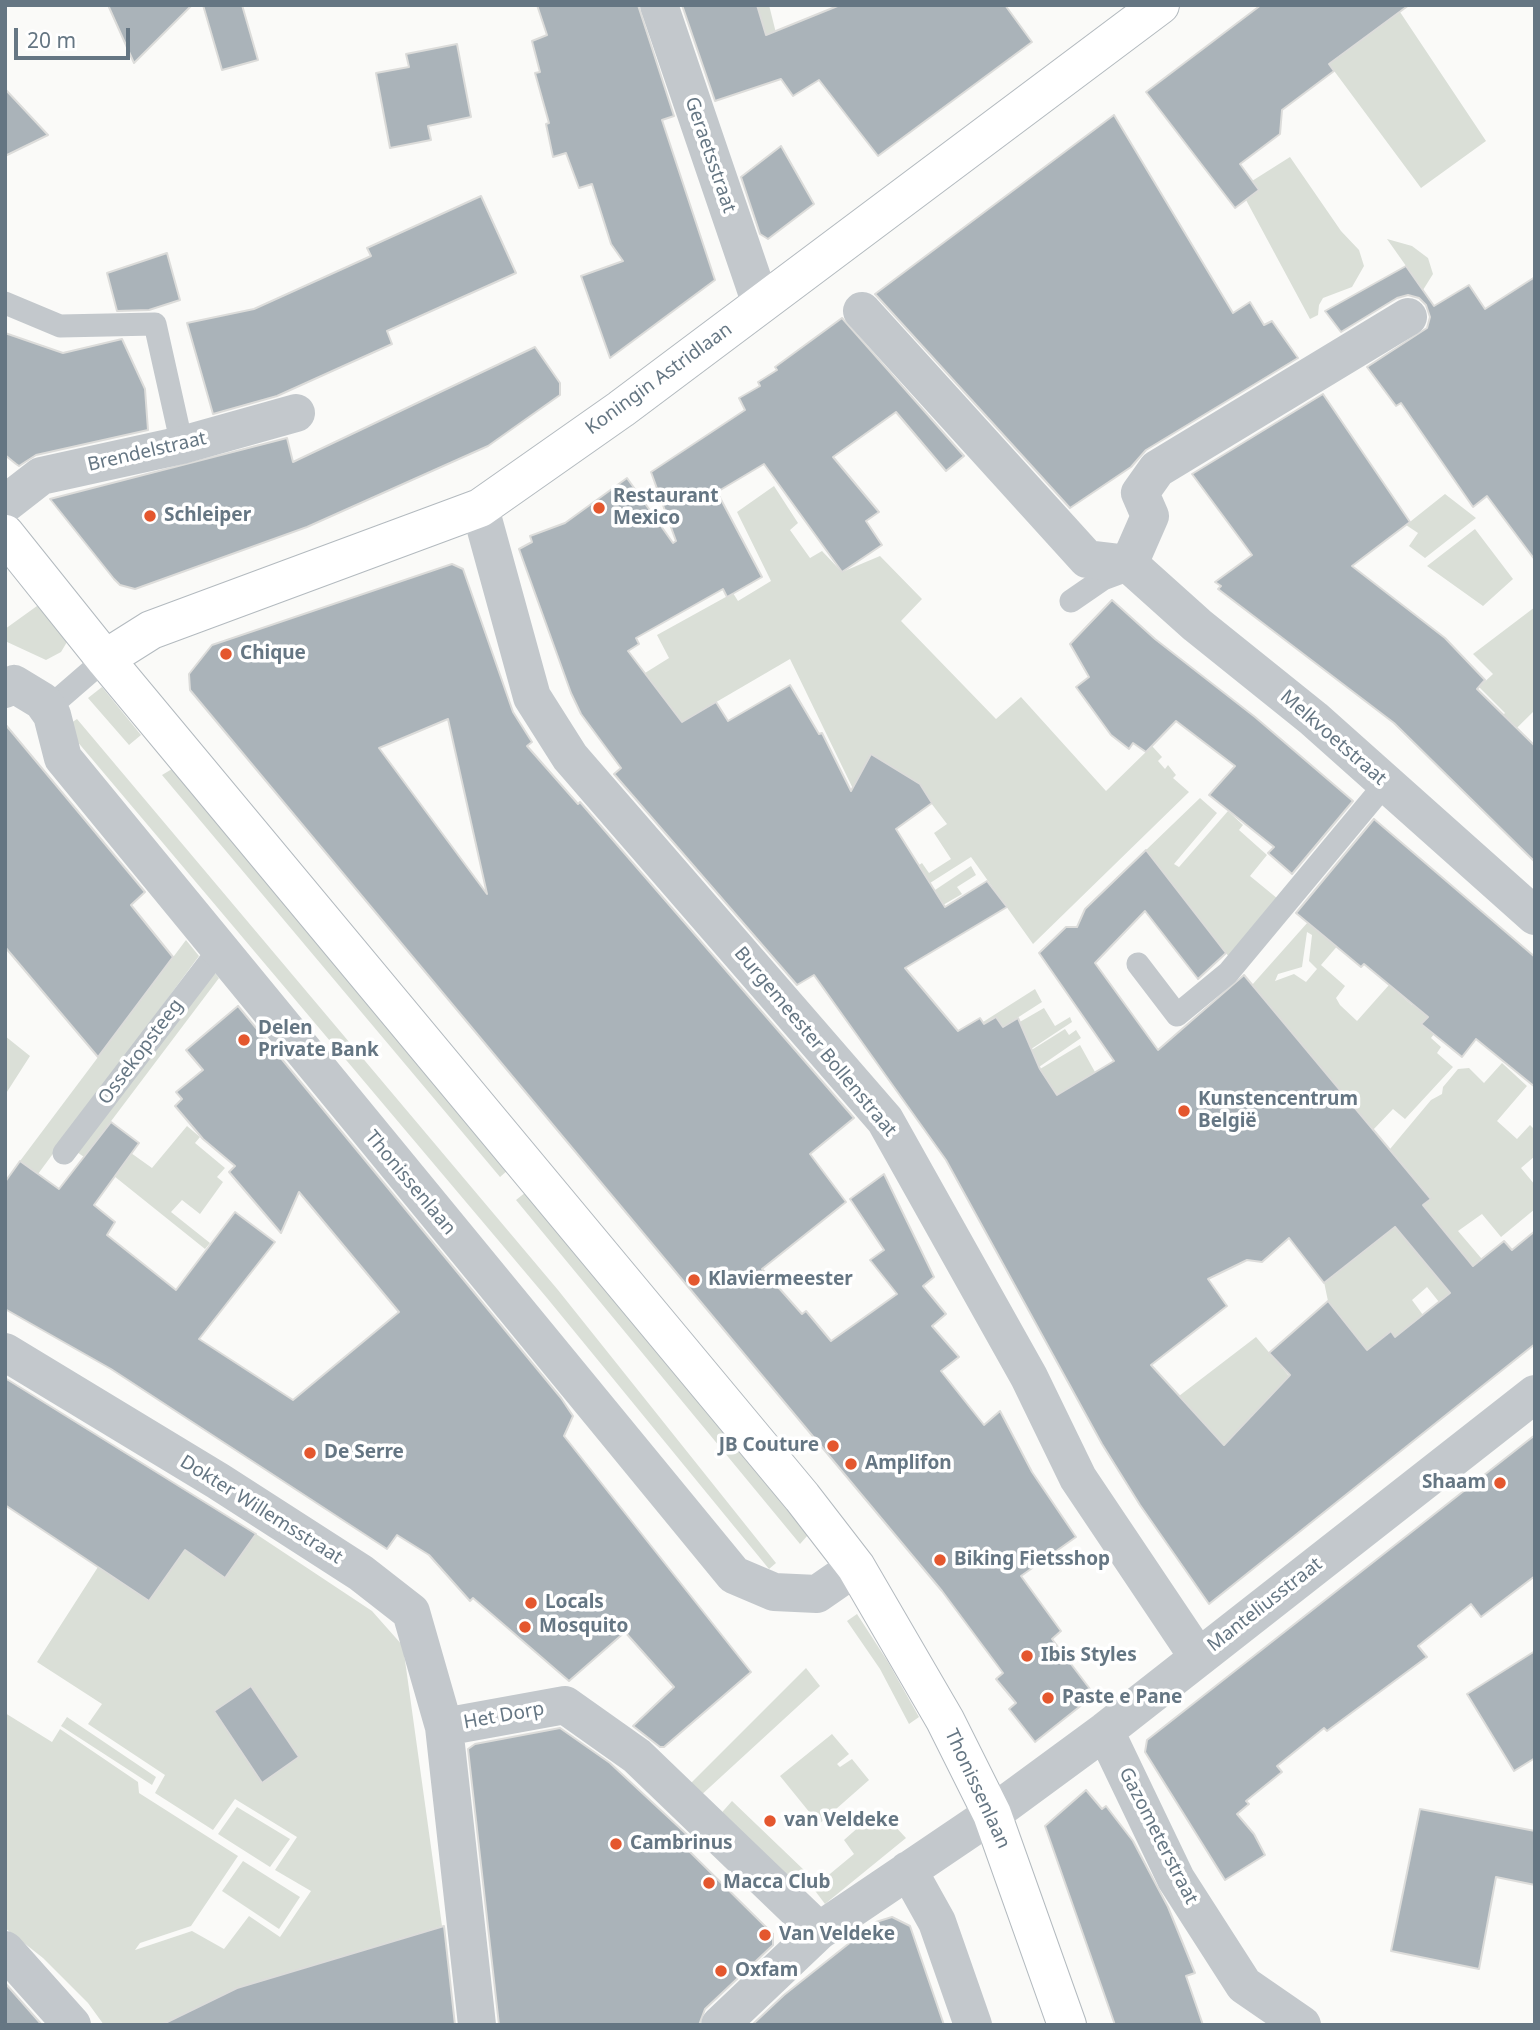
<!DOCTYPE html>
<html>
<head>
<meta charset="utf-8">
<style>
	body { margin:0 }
	#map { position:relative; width:1540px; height:2030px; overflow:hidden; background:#fafaf8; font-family:"Noto Sans",sans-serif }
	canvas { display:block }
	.frame { position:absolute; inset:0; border:7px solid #657683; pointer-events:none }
	.scale { position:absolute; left:14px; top:28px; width:116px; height:32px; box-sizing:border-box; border:4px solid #657683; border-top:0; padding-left:9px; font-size:21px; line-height:24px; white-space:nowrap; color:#657683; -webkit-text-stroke:5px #fff; paint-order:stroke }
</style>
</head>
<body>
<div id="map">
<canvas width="1540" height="2030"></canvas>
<div class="frame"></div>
<div class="scale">20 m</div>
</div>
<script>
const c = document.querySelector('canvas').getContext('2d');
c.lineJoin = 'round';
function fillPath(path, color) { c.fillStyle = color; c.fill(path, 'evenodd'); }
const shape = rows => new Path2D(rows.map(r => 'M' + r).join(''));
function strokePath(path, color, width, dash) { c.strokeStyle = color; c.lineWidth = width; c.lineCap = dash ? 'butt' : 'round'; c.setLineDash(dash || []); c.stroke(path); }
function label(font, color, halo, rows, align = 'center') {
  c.font = font + ' "Noto Sans",sans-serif'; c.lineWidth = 7; c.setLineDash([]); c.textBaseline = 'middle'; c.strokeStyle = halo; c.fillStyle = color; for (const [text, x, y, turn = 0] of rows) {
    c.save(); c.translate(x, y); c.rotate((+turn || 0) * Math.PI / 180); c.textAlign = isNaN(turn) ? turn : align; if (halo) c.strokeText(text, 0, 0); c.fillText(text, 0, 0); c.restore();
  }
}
fillPath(shape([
	[757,5,769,5,778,41,769,44],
	[1400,12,1486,141,1421,188,1329,64],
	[1290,157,1341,231,1359,250,1364,266,1352,287,1323,298,1319,305,1318,315,1310,319,1246,200,1259,190,1252,181],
	[1387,239,1412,246,1428,258,1433,274,1423,290],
	[774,486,798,523,790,530,810,558,822,551,842,572,880,556,922,599,901,621,996,719,1021,697,1106,791,1152,746,1162,757,1158,761,1165,769,1168,765,1176,775,1173,778,1189,792,1033,944,971,857,930,883,919,865,922,863,929,873,951,859,934,833,947,824,931,803,874,832,790,659,682,722,645,673,669,658,657,635,733,593,738,601,771,581,737,512],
	[1445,494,1476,518,1425,558,1409,546,1418,533,1406,525],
	[1475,529,1513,579,1483,606,1427,566],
	[37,606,43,608,67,642,61,652,46,660,5,641,5,629],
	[1535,607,1535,710,1458,786,1444,773,1505,713,1479,687,1493,674,1473,654],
	[102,687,141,735,129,745,88,698],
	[77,719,558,1290,776,1563,769,1569,547,1298,65,727],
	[172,769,508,1170,500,1177,162,775],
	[1200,798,1217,813,1174,864,1179,867,1228,811,1243,825,1239,830,1267,855,1250,876,1278,899,1229,957,1146,850],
	[971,866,976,875,957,887,962,894,924,916,896,916],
	[1324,904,1352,929,1321,965,1345,986,1336,998,1340,1005,1357,1021,1389,985,1412,1005,1421,995,1435,1008,1422,1024,1434,1034,1431,1038,1441,1047,1437,1053,1453,1067,1405,1119,1393,1109,1373,1130,1252,985],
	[1307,932,1312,935,1309,961,1317,969,1306,982,1294,974,1275,981,1278,974,1302,967],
	[186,940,199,956,38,1174,20,1161],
	[210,967,219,978,84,1157,74,1150],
	[1035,989,1042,1002,1003,1027,996,1017,984,1024,983,1022],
	[1044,1008,1055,1026,1070,1017,1072,1022,1010,1063,1018,1023],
	[1065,1029,1069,1035,1076,1030,1081,1038,1039,1067,1014,1061],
	[5,1036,30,1056,5,1095],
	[1080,1045,1095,1072,1048,1100,1040,1069],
	[1502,1063,1527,1086,1497,1121,1517,1139,1530,1125,1535,1130,1535,1156,1521,1168,1535,1185,1535,1209,1501,1237,1482,1214,1458,1231,1487,1265,1439,1302,1427,1287,1412,1300,1423,1315,1395,1337,1390,1332,1378,1341,1392,1358,1381,1367,1392,1380,1371,1397,1361,1387,1325,1416,1321,1411,1309,1422,1280,1386,1264,1403,1282,1425,1278,1428,1283,1434,1272,1442,1283,1457,1274,1465,1271,1462,1251,1480,1209,1428,1193,1441,1212,1467,1200,1478,1190,1465,1181,1473,1177,1468,1190,1458,1175,1438,1184,1430,1175,1420,1190,1408,1179,1396,1256,1337,1289,1376,1328,1346,1339,1358,1359,1340,1328,1301,1324,1282,1412,1214,1426,1232,1410,1246,1422,1260,1449,1237,1423,1205,1431,1198,1390,1149,1431,1100,1442,1094,1443,1087,1458,1069,1469,1068,1484,1083],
	[187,1126,200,1137,195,1143,225,1168,217,1177,223,1182,200,1214,182,1200,171,1212,210,1243,205,1249,114,1176,131,1153,152,1168],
	[526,1192,808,1535,800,1544,516,1200],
	[256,1534,372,1611,403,1646,442,1926,239,1987,161,2025,104,2025,88,2003,43,1958,5,1928,5,1713,52,1742,60,1729,138,1782,139,1793,238,1856,191,1926,140,1943,135,1950,192,1931,224,1949,249,1916,280,1937,311,1891,275,1870,297,1837,235,1799,213,1830,155,1793,165,1775,88,1724,102,1704,37,1662,98,1567,149,1601,185,1550,225,1578],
	[857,1614,888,1662,919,1717,909,1724,880,1669,847,1621],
	[806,1668,820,1686,698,1798,688,1786],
	[67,1717,156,1777,152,1785,61,1726],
	[832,1734,849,1754,837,1764,840,1767,852,1759,869,1780,819,1824,780,1776],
	[732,1801,805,1871,791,1886,717,1818],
	[237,1807,290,1839,270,1867,218,1834],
	[879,1809,906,1838,825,1904,813,1888,854,1854,844,1840],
	[243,1861,300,1897,279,1929,222,1891]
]), '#dadfd7');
const building = shape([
	[108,5,192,5,134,63,108,5],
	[203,5,242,5,258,60,222,70,203,5],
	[537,5,638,5,674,116,662,120,715,280,610,358,581,276,623,261,611,244,592,184,579,188,566,153,553,157,546,124,549,123,535,73,540,72,532,41,547,35,537,5],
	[682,5,757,5,766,35,840,5,1005,5,1032,42,878,156,819,80,793,96,781,79,715,101,682,5],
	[1261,5,1409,5,1329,64,1334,71,1282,110,1280,134,1240,164,1259,190,1235,208,1146,92,1261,5],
	[457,44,471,117,428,126,431,140,390,148,376,73,409,67,406,54,457,44],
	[5,89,48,135,5,156,5,89],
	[1114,115,1233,313,1250,302,1264,325,1272,321,1298,358,1146,450,1131,467,1070,508,875,294,1114,115],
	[781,146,814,204,768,239,760,234,741,177,781,146],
	[481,196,516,273,387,331,392,344,277,396,213,414,187,323,254,309,371,256,367,248,481,196],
	[167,253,180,300,149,310,117,311,107,273,167,253],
	[1406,266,1434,306,1469,285,1485,309,1535,277,1535,560,1487,496,1473,507,1401,403,1396,406,1367,367,1427,328,1430,317,1426,305,1419,298,1408,295,1397,298,1341,332,1325,311,1406,266],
	[842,318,964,456,946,471,896,412,833,457,879,512,866,521,882,545,842,572,764,464,717,492,762,577,727,597,723,589,636,638,639,644,628,651,682,722,716,702,728,721,790,685,819,734,822,733,851,791,871,754,920,784,932,803,896,829,945,907,987,881,1007,907,905,968,958,1031,980,1018,984,1024,996,1017,1003,1027,1018,1018,1040,1069,1057,1095,1114,1061,1039,953,1066,927,1077,927,1085,909,1146,850,1226,953,1198,979,1145,911,1095,963,1158,1050,1244,975,1431,1199,1423,1205,1473,1266,1504,1241,1512,1250,1535,1231,1535,1344,1209,1604,1140,1505,1102,1444,946,1160,814,975,797,985,614,774,621,768,581,714,571,693,519,549,532,542,530,536,565,523,627,478,673,543,676,541,651,472,745,410,739,398,760,386,758,382,777,370,775,367,842,318],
	[1395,1227,1450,1293,1395,1337,1391,1331,1367,1350,1328,1301,1269,1353,1290,1375,1224,1445,1151,1365,1227,1306,1208,1279,1247,1260,1262,1262,1289,1238,1324,1283,1395,1227],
	[5,333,63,353,122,339,145,389,148,430,36,455,19,466,16,464,5,455,5,333],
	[535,347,560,383,560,395,488,446,307,527,135,589,120,585,114,579,50,499,287,438,293,462,535,347],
	[1323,394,1410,522,1352,566,1445,638,1485,680,1477,689,1535,746,1535,862,1394,723,1218,589,1221,586,1215,582,1252,555,1192,474,1323,394],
	[452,564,463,569,513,712,532,742,527,746,578,804,580,802,854,1118,810,1154,846,1202,762,1269,802,1314,806,1311,831,1341,897,1294,870,1260,884,1250,850,1199,884,1174,934,1277,923,1286,946,1314,932,1326,959,1357,941,1371,984,1425,1000,1411,1032,1472,1076,1537,1021,1576,1061,1631,1052,1639,1093,1693,1081,1700,1083,1704,1035,1742,1009,1709,1016,1703,996,1679,1003,1673,942,1591,190,690,189,674,212,645,452,564],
	[448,719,487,894,379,748,448,719],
	[1112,600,1155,639,1255,717,1353,801,1292,874,1268,853,1274,847,1209,795,1235,766,1176,721,1146,752,1133,743,1129,749,1111,735,1076,687,1089,677,1070,644,1112,600],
	[5,724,145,892,131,905,173,957,98,1057,5,947,5,724],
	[1374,819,1535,957,1535,1087,1476,1039,1462,1057,1421,1024,1428,1017,1364,964,1361,967,1296,913,1374,819],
	[238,1006,561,1398,573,1416,564,1436,751,1672,664,1747,660,1747,633,1726,674,1687,625,1632,569,1681,473,1598,470,1601,429,1555,397,1535,387,1549,111,1369,5,1309,5,1182,20,1161,59,1189,111,1122,139,1143,94,1205,115,1222,107,1235,176,1290,235,1212,275,1242,199,1339,293,1400,399,1312,299,1192,281,1233,229,1172,235,1166,203,1139,175,1106,182,1099,176,1092,203,1070,186,1050,238,1006],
	[5,1378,256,1534,225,1578,185,1550,149,1601,5,1505,5,1378],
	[1535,1435,1535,1576,1481,1617,1471,1604,1418,1646,1427,1657,1327,1731,1324,1728,1277,1766,1282,1772,1246,1801,1249,1804,1237,1814,1254,1834,1265,1855,1225,1880,1145,1752,1147,1740,1535,1435],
	[1535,1651,1535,1758,1514,1771,1467,1694,1535,1651],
	[251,1686,299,1757,262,1783,214,1711,251,1686],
	[560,1728,610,1763,696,1843,689,1851,773,1934,773,1945,705,2009,699,2025,499,2025,468,1749,475,1744,560,1728],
	[1086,1790,1102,1809,1106,1806,1133,1841,1168,1907,1195,1973,1186,1976,1203,2025,1115,2025,1045,1826,1086,1790],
	[1420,1809,1535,1831,1535,1885,1496,1877,1479,1969,1391,1951,1420,1809],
	[892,1917,910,1926,944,2025,752,2025,784,1995,876,1922,892,1917],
	[444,1926,455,2025,161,2025,237,1988,444,1926],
	[5,1983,42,2025,5,2025,5,1983]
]);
fillPath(building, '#aab3b9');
strokePath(building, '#dcdcda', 2);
const secondary = shape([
	[5,534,105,659,802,1497,856,1567,945,1720,992,1814,1067,2025],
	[105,659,151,630,480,508,621,409,1160,5]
]);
strokePath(secondary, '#b3babf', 40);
strokePath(shape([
	[5,303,60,326,155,324,182,445],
	[1071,601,1103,579,1130,569],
	[42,701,60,698,105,659],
	[1138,964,1177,1015,1228,973,1386,783],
	[64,1153,218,951]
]), '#c3c8cc', 23);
strokePath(shape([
	[659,5,761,304],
	[862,311,1087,559,1129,564,1197,625,1314,719,1535,916],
	[5,504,41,476,182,445,296,413],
	[480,508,532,697,570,757,885,1120,1029,1377,1078,1478,1198,1657],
	[1129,564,1150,516,1140,493,1157,469,1408,317],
	[5,689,14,684,42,701,52,715,63,758,734,1575,774,1592,817,1594,856,1567],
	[5,1352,218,1481,361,1573,411,1612,444,1727,477,2025],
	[444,1727,565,1705,637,1756,819,1931],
	[1105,1731,1176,1879,1244,1985,1302,2025],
	[908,1870,937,1922,973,2025],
	[5,1950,72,2025],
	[720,2025,819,1931,992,1814,1105,1731,1535,1394]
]), '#c3c8cc', 38);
strokePath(secondary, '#fff', 38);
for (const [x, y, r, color] of [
	[599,508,7,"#e4572e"],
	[150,516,7,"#e4572e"],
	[226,654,7,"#e4572e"],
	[244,1040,7,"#e4572e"],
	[1184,1111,7,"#e4572e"],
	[694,1280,7,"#e4572e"],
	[833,1446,7,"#e4572e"],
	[310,1453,7,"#e4572e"],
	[851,1464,7,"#e4572e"],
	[1500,1483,7,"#e4572e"],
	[940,1560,7,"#e4572e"],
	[531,1603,7,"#e4572e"],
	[525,1627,7,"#e4572e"],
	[1027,1656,7,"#e4572e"],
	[1048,1698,7,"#e4572e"],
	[770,1821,7,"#e4572e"],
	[616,1844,7,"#e4572e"],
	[709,1883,7,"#e4572e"],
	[765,1935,7,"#e4572e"],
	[721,1971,7,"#e4572e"]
]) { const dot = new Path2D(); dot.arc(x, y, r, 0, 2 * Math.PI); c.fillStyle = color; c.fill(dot); strokePath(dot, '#fff', 2.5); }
label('19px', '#657683', '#fff', [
	["Geraetsstraat",710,155,71],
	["Koningin Astridlaan",659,379,-36],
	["Brendelstraat",147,452,-13],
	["Melkvoetstraat",1333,738,41],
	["Burgemeester Bollenstraat",815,1042,50],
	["Ossekopsteeg",141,1052,-53],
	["Thonissenlaan",410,1183,50],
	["Dokter Willemsstraat",261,1510,32],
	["Manteliusstraat",1265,1605,-38],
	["Het Dorp",504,1716,-10],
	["Thonissenlaan",977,1789,65],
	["Gazometerstraat",1158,1836,63]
]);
label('bold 19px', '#657683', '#fff', [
	["Restaurant",613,497],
	["Mexico",613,519],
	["Schleiper",164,516],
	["Chique",240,654],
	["Delen",258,1029],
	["Private Bank",258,1051],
	["Kunstencentrum",1198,1100],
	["België",1198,1122],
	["Klaviermeester",708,1280],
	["JB Couture",819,1446,"right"],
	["De Serre",324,1453],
	["Amplifon",865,1464],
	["Shaam",1486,1483,"right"],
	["Biking Fietsshop",954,1560],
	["Locals",545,1603],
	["Mosquito",539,1627],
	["Ibis Styles",1041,1656],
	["Paste e Pane",1062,1698],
	["van Veldeke",784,1821],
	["Cambrinus",630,1844],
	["Macca Club",723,1883],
	["Van Veldeke",779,1935],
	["Oxfam",735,1971]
], 'left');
</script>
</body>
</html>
